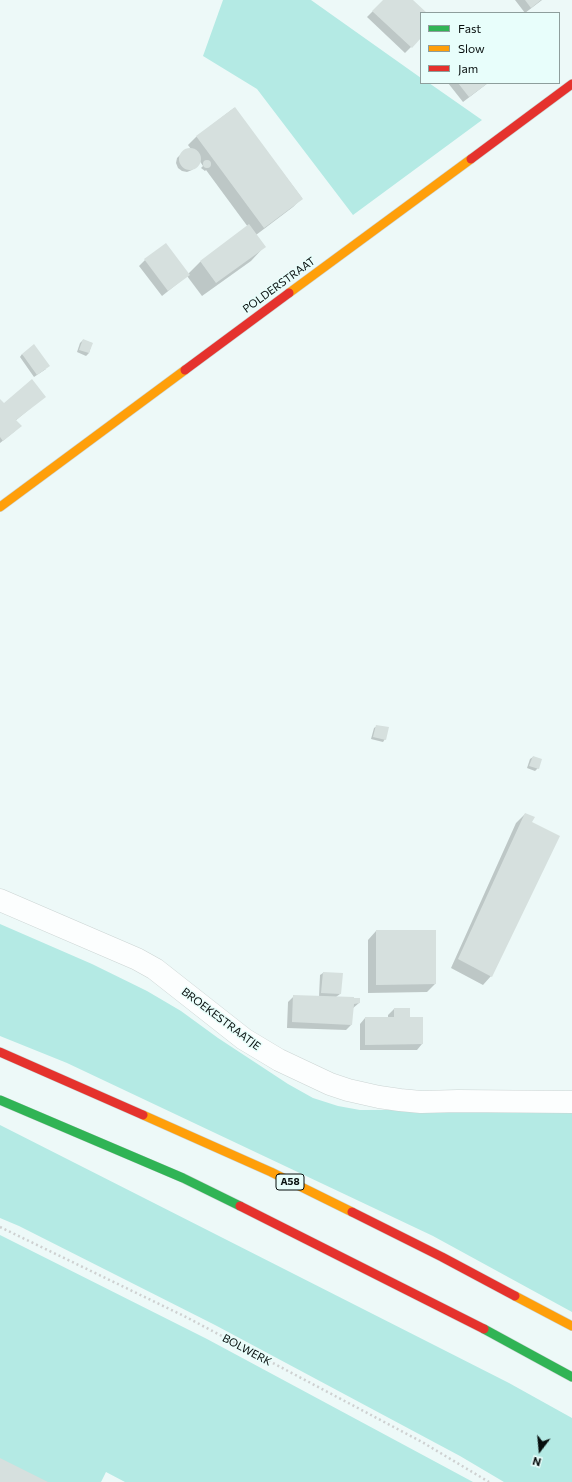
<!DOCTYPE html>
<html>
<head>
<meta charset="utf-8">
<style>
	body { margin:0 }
	#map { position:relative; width:572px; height:1482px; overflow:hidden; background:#edf9f8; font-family:Commissioner,sans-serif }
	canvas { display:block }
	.legend { position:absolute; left:420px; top:12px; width:140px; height:72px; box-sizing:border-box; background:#e8fefb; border:1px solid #8e9e9c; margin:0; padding:5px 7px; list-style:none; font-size:12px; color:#070e0d }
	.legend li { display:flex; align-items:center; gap:8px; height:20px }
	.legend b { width:20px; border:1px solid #8e9e9c }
	.north { position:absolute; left:520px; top:1430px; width:40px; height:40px; -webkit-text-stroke:3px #e8fefb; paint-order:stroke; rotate:196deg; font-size:11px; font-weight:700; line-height:16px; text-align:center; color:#070e0d }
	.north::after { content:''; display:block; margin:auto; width:14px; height:18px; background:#070e0d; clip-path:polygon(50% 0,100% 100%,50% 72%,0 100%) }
</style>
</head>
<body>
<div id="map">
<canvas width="572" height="1482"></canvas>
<ul class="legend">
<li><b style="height:5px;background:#30b455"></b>Fast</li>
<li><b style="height:5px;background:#ff9f0a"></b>Slow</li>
<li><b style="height:5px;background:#e5322d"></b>Jam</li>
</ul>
<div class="north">N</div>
</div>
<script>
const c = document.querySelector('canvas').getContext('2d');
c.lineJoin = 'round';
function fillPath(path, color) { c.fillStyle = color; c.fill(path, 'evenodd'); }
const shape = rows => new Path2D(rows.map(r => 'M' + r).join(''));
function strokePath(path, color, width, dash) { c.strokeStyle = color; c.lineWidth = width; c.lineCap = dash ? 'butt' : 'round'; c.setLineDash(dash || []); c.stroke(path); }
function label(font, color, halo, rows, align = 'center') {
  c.font = font + ' Commissioner,sans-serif'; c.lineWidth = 3; c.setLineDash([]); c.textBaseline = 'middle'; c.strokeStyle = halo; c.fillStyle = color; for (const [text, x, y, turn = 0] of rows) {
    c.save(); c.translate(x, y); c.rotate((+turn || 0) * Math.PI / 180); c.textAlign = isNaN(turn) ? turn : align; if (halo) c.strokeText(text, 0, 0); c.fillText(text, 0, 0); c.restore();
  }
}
fillPath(shape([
	[223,0,311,0,421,78,421,83,429,83,482,120,353,215,257,89,203,56],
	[0,924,92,964,147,991,181,1011,218,1038,288,1084,313,1098,338,1106,360,1110,572,1109,572,1312,433,1236,67,1063,0,1036],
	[0,1125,509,1383,572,1418,572,1482,504,1482,460,1456,215,1325,19,1226,0,1218],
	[0,1235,207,1339,473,1482,125,1482,106,1472,101,1482,46,1482,0,1460]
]), '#b4eae4');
fillPath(shape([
	[384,0,412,0,426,13,421,13,421,37,405,53,367,17],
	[515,0,542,0,525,13],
	[448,83,488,83,463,102],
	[234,108,302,198,293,207,256,235,264,247,251,261,202,296,187,276,162,296,139,266,145,260,188,274,200,262,248,227,206,170,205,171,201,168,203,166,199,160,199,163,192,170,187,172,182,171,178,168,176,163,177,158,184,151,191,149,188,145,196,137],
	[83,340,92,343,89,353,86,356,77,352,80,343],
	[22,354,46,369,34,377,20,357],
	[44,397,15,421,15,431,0,443,0,400,3,405],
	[377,726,385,739,383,742,371,739,374,728],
	[533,757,538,768,535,771,527,768,530,759],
	[525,814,491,976,483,985,451,968,516,823],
	[376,931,435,984,427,992,368,993,368,940],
	[323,973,340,994,336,997,359,1003,352,1009,351,1025,346,1030,287,1028,288,1002,294,996,319,997,320,975],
	[394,1009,409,1018,422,1044,417,1050,360,1050,360,1024,365,1018,388,1018,388,1015]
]), '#0003');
fillPath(shape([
	[383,0,413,0,427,13,421,13,421,38,412,48,372,11],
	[525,0,541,0,531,8],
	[458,83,488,83,469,97],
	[235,107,303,199,264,228,196,136],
	'179 159a11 11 0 1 1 22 0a11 11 0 1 1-22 0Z',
	'203 164a4 4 0 1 1 8 0a4 4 0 1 1-8 0Z',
	[249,224,266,247,216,283,200,261],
	[166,243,190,275,168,291,144,259],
	[83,339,93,343,89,353,79,350],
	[34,344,50,366,37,375,22,354],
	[32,379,46,397,16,420,22,426,3,441,0,437,0,399,4,403],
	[376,725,389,727,386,740,373,737],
	[533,756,542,759,539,769,529,766],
	[525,813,535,817,532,822,560,836,492,977,458,959],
	[376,930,436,930,436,984,376,985],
	[323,972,343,973,341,994,321,993],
	[293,995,354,997,354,998,360,998,360,1003,354,1004,352,1025,292,1022],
	[394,1008,410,1008,410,1017,423,1017,423,1044,365,1045,365,1017,394,1017],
	[0,1458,48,1482,0,1482]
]), '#d6e0de');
const street = shape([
	[0,900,137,959,155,969,244,1039,279,1060,330,1084,348,1090,379,1097,400,1100,421,1102,458,1101,572,1102]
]);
const fast = shape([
	[0,1100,183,1178,240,1206],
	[484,1329,572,1377]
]);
const slow = shape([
	[289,293,471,159],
	[0,507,185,370],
	[143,1115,271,1172,352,1212],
	[515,1296,572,1326]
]);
const jam = shape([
	[471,159,572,84],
	[185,370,289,293],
	[0,1052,143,1115],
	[240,1206,484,1329],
	[352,1212,442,1257,515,1296]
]);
strokePath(street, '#cbd4d3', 23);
strokePath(fast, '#cbd4d3', 10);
strokePath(slow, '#cbd4d3', 10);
strokePath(jam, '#cbd4d3', 10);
strokePath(shape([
	[0,1227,186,1317,422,1442,489,1482]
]), '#ced1d1', 2.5, [2, 3]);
strokePath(street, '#fcfefe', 22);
strokePath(fast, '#30b455', 9);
strokePath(slow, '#ff9f0a', 9);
strokePath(jam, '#e5322d', 9);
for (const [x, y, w] of [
	[290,1182,28]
]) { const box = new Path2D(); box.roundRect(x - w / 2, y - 8, w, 16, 3); c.fillStyle = '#e8fefb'; c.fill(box); strokePath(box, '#070e0d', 1); }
label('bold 10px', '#070e0d', null, [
	["A58",290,1182]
]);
label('11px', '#070e0d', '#e8fefb', [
	["POLDERSTRAAT",279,285,-36],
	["BROEKESTRAATJE",221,1019,37],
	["BOLWERK",247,1350,28]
]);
</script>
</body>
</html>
